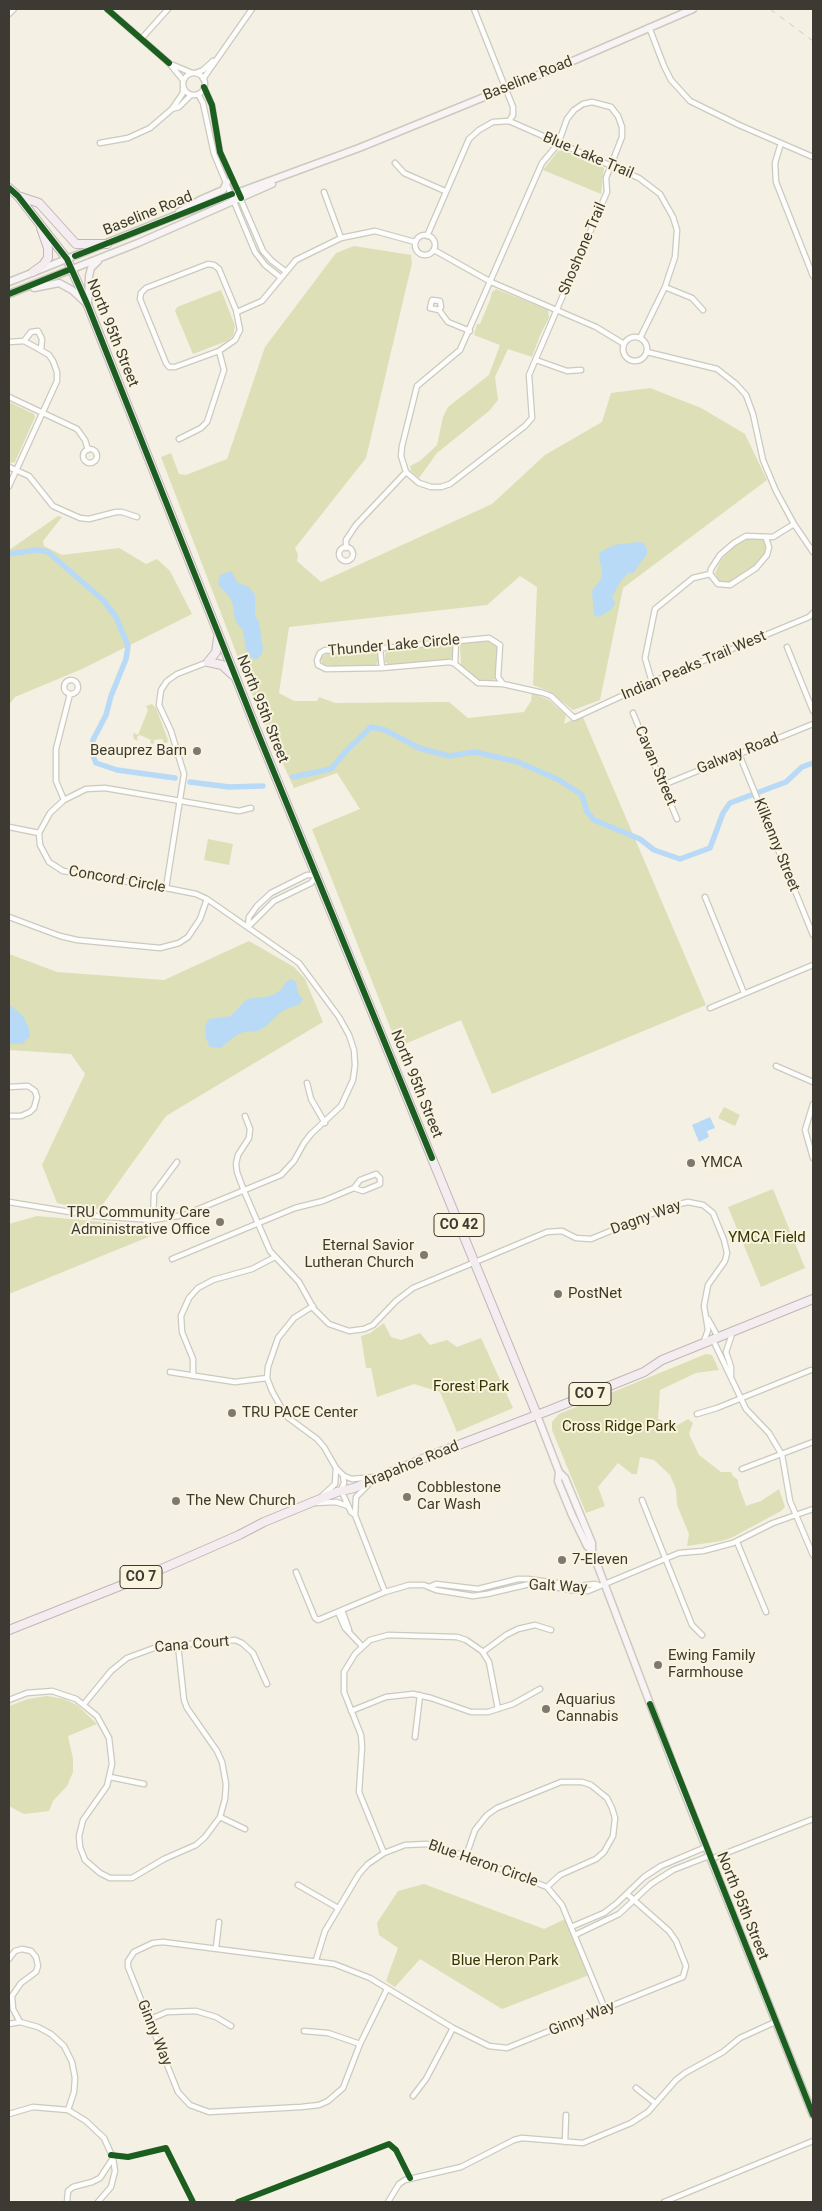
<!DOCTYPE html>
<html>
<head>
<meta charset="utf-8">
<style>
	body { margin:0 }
	#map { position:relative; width:822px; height:2211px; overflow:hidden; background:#f4f0e4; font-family:Roboto,sans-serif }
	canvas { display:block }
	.frame { position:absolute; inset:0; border:10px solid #3c3a32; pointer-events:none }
</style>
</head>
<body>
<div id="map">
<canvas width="822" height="2211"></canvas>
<div class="frame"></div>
</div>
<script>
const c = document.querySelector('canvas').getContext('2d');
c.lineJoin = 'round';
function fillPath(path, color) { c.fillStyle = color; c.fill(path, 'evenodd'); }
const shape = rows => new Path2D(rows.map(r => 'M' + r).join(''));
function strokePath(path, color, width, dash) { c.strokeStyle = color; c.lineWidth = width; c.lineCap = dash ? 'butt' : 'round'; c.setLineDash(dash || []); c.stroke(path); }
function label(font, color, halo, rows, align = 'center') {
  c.font = font + ' Roboto,sans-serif'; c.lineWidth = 4; c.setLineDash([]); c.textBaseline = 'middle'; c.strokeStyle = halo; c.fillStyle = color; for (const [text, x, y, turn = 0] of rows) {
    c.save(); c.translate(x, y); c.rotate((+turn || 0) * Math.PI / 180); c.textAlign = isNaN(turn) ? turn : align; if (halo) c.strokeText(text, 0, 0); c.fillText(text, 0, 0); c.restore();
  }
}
fillPath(shape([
	[564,150,593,165,597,164,604,168,601,194,543,170,558,151],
	[354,246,411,255,412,263,366,458,295,548,298,555,297,561,321,582,492,504,545,455,602,422,611,393,650,388,701,408,745,434,767,480,623,588,600,700,573,710,549,691,533,685,537,587,520,576,487,605,289,627,279,693,294,701,317,701,319,697,335,703,449,702,468,718,524,712,531,701,532,693,549,700,566,715,564,724,582,715,706,1005,492,1094,461,1020,398,1047,312,829,360,809,337,773,294,788,257,707,161,457,171,453,179,474,186,475,227,459,265,347,336,253],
	[496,289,548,310,549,318,541,333,532,357,508,349,495,377,498,400,489,411,437,453,419,478,411,471,410,466,420,461,437,445,443,417,448,407,489,375,500,345,474,335,477,324,480,324,490,300,492,292],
	[221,290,235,326,233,336,227,341,193,354,175,311,177,307],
	[9,402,34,414,35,417,15,462,11,463,9,462],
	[58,516,62,517,43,541,44,546,62,555,119,548,146,564,157,559,170,571,192,614,82,669,15,697,9,705,9,550],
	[751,536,762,538,766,543,765,554,758,564,733,581,728,583,719,582,715,573,721,560,737,543],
	[477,640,492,642,498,648,496,677,494,680,477,680,461,667,460,645,465,641],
	[449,643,453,645,454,655,449,660,391,666,385,662,385,654,389,650],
	[374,651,379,657,377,664,374,666,335,667,323,664,321,660,321,657,327,653,351,654],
	[152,704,156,708,168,740,167,743,164,743,162,739,154,740,154,744,150,743,151,740,140,735,137,737,138,741,134,739,133,735,134,733,138,735,148,710,146,706],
	[208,839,233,844,229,865,204,860],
	[249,941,294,967,305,979,323,1022,166,1116,103,1204,102,1209,80,1208,57,1203,42,1165,85,1074,71,1054,9,1050,9,954,57,972,164,980],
	[724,1107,740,1115,735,1126,718,1118],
	[773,1189,805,1268,761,1287,728,1207],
	[37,1216,149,1226,153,1235,9,1294,9,1224],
	[384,1323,391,1337,401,1340,420,1333,430,1345,447,1340,457,1347,481,1338,513,1408,457,1432,440,1392,414,1384,377,1397,371,1368,366,1368,361,1336,370,1333],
	[706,1354,712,1355,719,1370,696,1373,660,1390,658,1419,676,1426,688,1419,693,1423,689,1434,699,1455,721,1472,731,1472,733,1476,738,1480,738,1484,746,1506,761,1501,779,1489,785,1507,781,1511,731,1538,721,1541,687,1546,689,1534,677,1505,676,1489,670,1475,654,1460,640,1457,637,1474,632,1474,618,1463,598,1487,605,1506,586,1513,552,1430,552,1422,559,1414],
	[47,1696,64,1699,77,1705,97,1724,68,1736,73,1759,73,1772,67,1786,53,1801,49,1811,24,1814,9,1806,9,1706,28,1699],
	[424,1884,544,1929,565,1919,589,1975,502,2009,420,1959,395,1987,386,1981,398,1948,379,1935,377,1923,398,1891]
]), '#dddfb7');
fillPath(shape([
	[639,542,644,543,647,549,647,554,633,573,628,573,620,582,612,597,615,603,612,609,599,617,594,615,592,591,602,578,602,571,599,558,600,552,614,545],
	[231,571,238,583,249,587,255,595,255,616,259,622,263,649,262,654,256,660,250,657,246,650,243,631,235,620,233,605,230,598,218,584,220,575],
	[292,979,296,982,298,993,303,999,300,1004,282,1011,265,1027,257,1031,244,1032,235,1036,221,1048,210,1047,206,1038,205,1026,209,1019,231,1016,247,999,271,996,281,990,287,981],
	[9,1004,24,1017,29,1029,30,1036,22,1044,9,1044],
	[710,1117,715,1128,707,1131,709,1137,699,1142,692,1125]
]), '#b8daf6');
strokePath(shape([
	[9,554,37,550,48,552,104,601,116,617,128,646,126,659,111,696,106,715,93,740,92,753,96,763,117,770,175,778],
	[293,777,331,769,346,751,371,727,385,730,419,748,449,756,475,752,518,762,559,780,582,795,587,812,594,820,640,839,654,850,680,859,710,848,723,813,730,803,786,782,802,767,813,763],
	[190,782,229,787,263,786]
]), '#b8daf6', 5.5);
const street = shape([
	[107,9,169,63,183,80],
	[474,9,513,107,513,115,509,121],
	[9,14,14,9],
	[649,27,664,66,671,80,690,101,739,125,813,157],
	[142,38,168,9],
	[173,65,192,73],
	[196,73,203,70,213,61],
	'183 84a11 11 0 1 1 22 0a11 11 0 1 1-22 0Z',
	[203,79,252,9],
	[204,87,212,105,220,152,263,251,272,261,285,271],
	[198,94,203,103,214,154,255,252,265,265,280,277],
	[592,102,611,107,618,116,622,127,622,137,606,178,607,192,529,375,532,418,525,426,450,484,441,487,431,487,419,483,406,472,401,456,402,446,417,386,460,350,542,163,558,144,567,119,574,110,583,104,592,102],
	[172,109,179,107,191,95],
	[100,143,128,138,150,128,172,109,183,93,183,88],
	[781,143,775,163,776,182,813,276],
	[395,163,404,173,445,191],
	[324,192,341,238],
	'415 245a10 10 0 1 1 20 0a10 10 0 1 1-20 0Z',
	[427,236,469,139,479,130,493,122,509,121,639,178,660,194,673,217,677,230,675,257,665,287,640,338],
	[434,250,491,282,596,327,624,344],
	[208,264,214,265,219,269,236,310,240,330,235,340,219,351,175,367,169,367,166,363,140,299,141,293,146,288,208,264],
	[665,287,692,298,703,310],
	[439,310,430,308,432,300,440,301,441,307,439,310,448,322,470,331],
	[237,312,262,301,296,260,341,238,375,231,415,242],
	'623 349a12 12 0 1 1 24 0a12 12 0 1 1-24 0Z',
	[24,341,31,332,38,331,42,339,41,350],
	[9,342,24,341,37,348,49,355,53,361,57,372,57,381,9,486],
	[647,352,717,369,736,384,746,395,753,414,763,460,776,491,794,524,813,552],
	[536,360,567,371,581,370],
	[9,397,77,429,85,440,88,450],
	[179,439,201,428,207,422,224,370,219,351],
	'83 456a7 7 0 1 1 14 0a7 7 0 1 1-14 0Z',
	[9,467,29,476,53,506,80,518,89,519,116,512,122,512,137,517],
	[766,538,769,547,767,555,756,568,730,585,718,584,710,574,711,569,720,555,734,543,746,536,773,537,794,524],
	'339 554a7 7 0 1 1 14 0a7 7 0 1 1-14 0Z',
	[346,548,346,540,356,525,406,472],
	[787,647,813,711],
	[380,649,382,668],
	[455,664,456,640],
	'64 687a7 7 0 1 1 14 0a7 7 0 1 1-14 0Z',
	[652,682,645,658,655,609,693,578,710,574],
	[503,684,498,677,500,645,489,638,343,652,325,650,320,653,317,660,318,665,326,669,382,668,450,662,455,664,478,683,503,684,543,693,551,696,574,718,652,682,809,617,813,613],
	[633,713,677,819],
	[739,754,813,935],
	[663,785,813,724],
	[64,800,56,781,56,749,70,694],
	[9,827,39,833],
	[166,888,184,774,171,731,159,705,161,690,167,681,177,674,208,662],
	[705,897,744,993],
	[9,917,60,936,77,940,160,948,179,943,188,937,200,919,207,899],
	[248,927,249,917,257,906,271,893,307,875,316,875],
	[248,927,274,901,311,883,316,877],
	[710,1008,813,965],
	[776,1066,813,1082],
	[307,1083,311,1099,325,1123],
	[9,1087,28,1086,35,1091,37,1097,34,1108,30,1112,21,1116,9,1116],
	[813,1104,805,1130,813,1158],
	[245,1116,250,1129,249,1138,238,1155,236,1164,237,1172,244,1191,270,1251,299,1282,314,1309,329,1324,349,1331,364,1329,373,1325,396,1301,413,1288,547,1232,562,1231,576,1238,591,1239,671,1206,688,1202,703,1205,713,1213,724,1240,727,1253,725,1261,708,1285,704,1306,708,1330,703,1344],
	[376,1174,380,1178,380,1184,363,1191,354,1188,360,1180,376,1174],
	[9,1202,94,1216,153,1220,184,1215,281,1175,294,1161,304,1143,311,1134,341,1106,353,1080,355,1065,354,1050,349,1035,339,1017,299,963,207,899,196,894,166,888,63,871,49,862,40,845,39,833,50,813,64,800,86,789,105,788,239,811,251,808],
	[153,1220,154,1193,177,1162],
	[172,1259,295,1208,323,1201,354,1188],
	[313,1306,294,1318,278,1338,268,1367,267,1378,272,1391,286,1416,317,1439,324,1447,336,1468,344,1476,352,1479,374,1477],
	[708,1319,718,1337],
	[713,1340,746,1409,769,1433,782,1455,790,1501,813,1555],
	[170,1372,235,1382,267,1378],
	[731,1375,731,1367,726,1352,733,1331],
	[193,1376,193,1359,182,1332,181,1316,189,1298,198,1288,213,1280,252,1269,275,1257],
	[697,1414,717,1408,811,1370],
	[742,1469,813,1442],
	[343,1475,344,1483,341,1490,351,1512,355,1515,385,1592],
	[322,1496,335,1484,336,1468],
	[642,1500,692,1625,702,1635],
	[314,1503,336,1502,348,1506],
	[355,1515,356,1497,369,1484],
	[737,1542,766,1612],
	[296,1572,315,1618,318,1620,385,1592,409,1585,424,1585,436,1590,473,1596,487,1594,534,1583,570,1590,588,1591,679,1553,703,1551,733,1543,773,1523,813,1509],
	[429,1587,436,1584,478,1589,518,1579,528,1579,579,1586,595,1584,598,1585],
	[342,1610,349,1630],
	[338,1612,345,1628,362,1646],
	[483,1652,506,1635,518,1629,535,1625,551,1630],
	[9,1700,27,1693,52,1691,76,1699,97,1716,109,1738,112,1764,107,1786,83,1820,79,1836,80,1847,85,1860,100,1873,110,1878,132,1878,164,1859,196,1845,205,1837,220,1817,225,1799,226,1784,222,1762,217,1751,187,1708,184,1700,178,1645],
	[84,1704,111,1671,127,1658,154,1648,178,1645,235,1640,242,1643,253,1653,267,1684],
	[351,1711,386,1697,413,1694,431,1698,471,1712,488,1712,513,1704,540,1689],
	[415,1737,420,1695],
	[110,1777,144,1784],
	[220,1817,245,1829],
	[384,1853,359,1792,362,1747,361,1735,344,1692,344,1672,355,1654,370,1640,388,1635,457,1637,466,1640,482,1651,489,1662,498,1709],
	[466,1856,475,1830,487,1815,497,1808,561,1782,582,1782,591,1785,607,1798,612,1808,615,1818,613,1836,604,1852,596,1859,560,1875,547,1887],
	[711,1859,813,1819],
	[298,1885,338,1908],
	[571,1927,604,1913,617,1903,644,1877,661,1866,706,1847],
	[575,1935,619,1914,651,1884,673,1870,709,1856],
	[216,1948,219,1922],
	[9,1959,15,1951,22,1949,31,1951,36,1957,38,1966,36,1972,21,1983,12,1996,13,2009,20,2022],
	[316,1960,325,1931,359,1874,368,1864,384,1853,405,1845,427,1844,466,1856,547,1887,562,1905,605,2009],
	[387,1989,360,2044,343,2088,328,2101,319,2105,301,2107,209,2112,190,2105,178,2092,128,1967,128,1961,134,1952,153,1943,163,1942,334,1964,370,1978,453,2028,489,2046,507,2048,683,1977,686,1966,676,1941,669,1931,627,1894],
	[148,2020,167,2012,196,2011,216,2017,231,2026],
	[9,2024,20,2022,38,2027,51,2034,64,2046,72,2062,75,2078,74,2092,68,2110],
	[304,2031,328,2033,360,2044],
	[636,2088,655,2103],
	[413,2096,426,2079,453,2028],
	[9,2114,33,2107,68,2110,86,2121,104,2138,113,2158,115,2171,111,2187,98,2202],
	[565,2142,566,2115],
	[67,2202,68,2191,73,2187,92,2182,100,2178,113,2158],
	[388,2202,399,2184,405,2180,461,2167,514,2140,522,2138,583,2143,631,2123,648,2112,676,2080,685,2073,723,2052,740,2038,775,2022],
	[664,2202,813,2141]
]);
const secondary = shape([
	[179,212,200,200,223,190,227,182],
	[9,282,174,216,359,148,575,60,693,9],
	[34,288,59,283,72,290,86,303],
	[9,294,138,243,272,184],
	[88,305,89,276,91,268,98,261],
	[537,1415,559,1472,558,1481,572,1515,587,1546,592,1551],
	[559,1472,565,1478,592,1543,592,1551,676,1772,813,2115]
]);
const primary = shape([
	[9,188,18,196,67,259,88,306,257,731,537,1415],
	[18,196,39,203,76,244,107,244],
	[33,272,43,265,48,258,48,248,41,228],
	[208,662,222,665,233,675],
	[208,662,216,652,218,638],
	[9,1630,150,1574,239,1535,264,1522,337,1492,354,1488,427,1457,550,1410,644,1372,662,1360,813,1299]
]);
strokePath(street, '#ccc9bf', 7);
strokePath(secondary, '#ccc9bf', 9);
strokePath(primary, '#c2b6ba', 10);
strokePath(street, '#fdfdfb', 4.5);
strokePath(secondary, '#f8f4f5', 6);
strokePath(primary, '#f3edf0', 8);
strokePath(shape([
	[770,9,813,41]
]), '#cbcbc7', 1, [6, 6]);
strokePath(shape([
	[107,9,169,63],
	[204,87,212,105,220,152,241,198],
	[9,188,18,196,67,259,88,306,257,731,432,1158],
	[75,256,232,194],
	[9,294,71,269],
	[650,1704,813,2115],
	[111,2155,128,2157,166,2148,193,2202],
	[238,2202,389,2144,396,2150,410,2178]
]), '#1b5e20', 6);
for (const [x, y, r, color] of [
	[197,751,5,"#7c7a70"],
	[691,1163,5,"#7c7a70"],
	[220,1222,5,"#7c7a70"],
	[424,1255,5,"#7c7a70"],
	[558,1294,5,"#7c7a70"],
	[232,1413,5,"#7c7a70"],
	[407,1497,5,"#7c7a70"],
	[176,1501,5,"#7c7a70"],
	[562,1560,5,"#7c7a70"],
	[658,1665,5,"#7c7a70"],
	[546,1709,5,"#7c7a70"]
]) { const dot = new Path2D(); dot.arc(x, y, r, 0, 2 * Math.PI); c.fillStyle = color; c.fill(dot); strokePath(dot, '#faf4de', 2); }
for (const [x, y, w] of [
	[459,1225,50],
	[590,1394,42],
	[141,1577,42]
]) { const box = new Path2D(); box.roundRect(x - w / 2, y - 11.5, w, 23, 4); c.fillStyle = '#faf4de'; c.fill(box); strokePath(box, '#3c3a32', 1); }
label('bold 14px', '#3c3a32', null, [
	["CO 42",459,1225],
	["CO 7",590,1394],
	["CO 7",141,1577]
]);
label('15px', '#3c3a32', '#faf4de', [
	["Baseline Road",528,79,-22],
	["Blue Lake Trail",588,156,23],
	["Baseline Road",148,214,-22],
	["Shoshone Trail",583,249,-67],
	["North 95th Street",112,333,68],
	["Thunder Lake Circle",394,646,-5],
	["Indian Peaks Trail West",694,666,-23],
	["North 95th Street",262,709,68],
	["Galway Road",738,754,-22],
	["Cavan Street",655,766,67],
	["Kilkenny Street",776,845,68],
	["Concord Circle",117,880,10],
	["North 95th Street",416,1084,68],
	["Dagny Way",646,1218,-20],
	["Arapahoe Road",411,1465,-22],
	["Galt Way",558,1587,3],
	["Cana Court",192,1645,-5],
	["Blue Heron Circle",483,1864,19],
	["North 95th Street",742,1906,68],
	["Ginny Way",582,2019,-22],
	["Ginny Way",154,2033,68]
]);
label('15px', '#3c3a32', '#faf4de', [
	["Beauprez Barn",187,751,"right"],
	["YMCA",701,1163],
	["TRU Community Care",210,1213,"right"],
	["Administrative Office",210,1230,"right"],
	["Eternal Savior",414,1246,"right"],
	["Lutheran Church",414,1263,"right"],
	["PostNet",568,1294],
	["TRU PACE Center",242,1413],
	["Cobblestone",417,1488],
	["Car Wash",417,1505],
	["The New Church",186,1501],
	["7-Eleven",572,1560],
	["Ewing Family",668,1656],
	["Farmhouse",668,1673],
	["Aquarius",556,1700],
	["Cannabis",556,1717]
], 'left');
label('15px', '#333503', '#faf4de', [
	["YMCA Field",767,1238],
	["Forest Park",471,1387],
	["Cross Ridge Park",619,1427],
	["Blue Heron Park",505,1961]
]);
</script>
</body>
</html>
